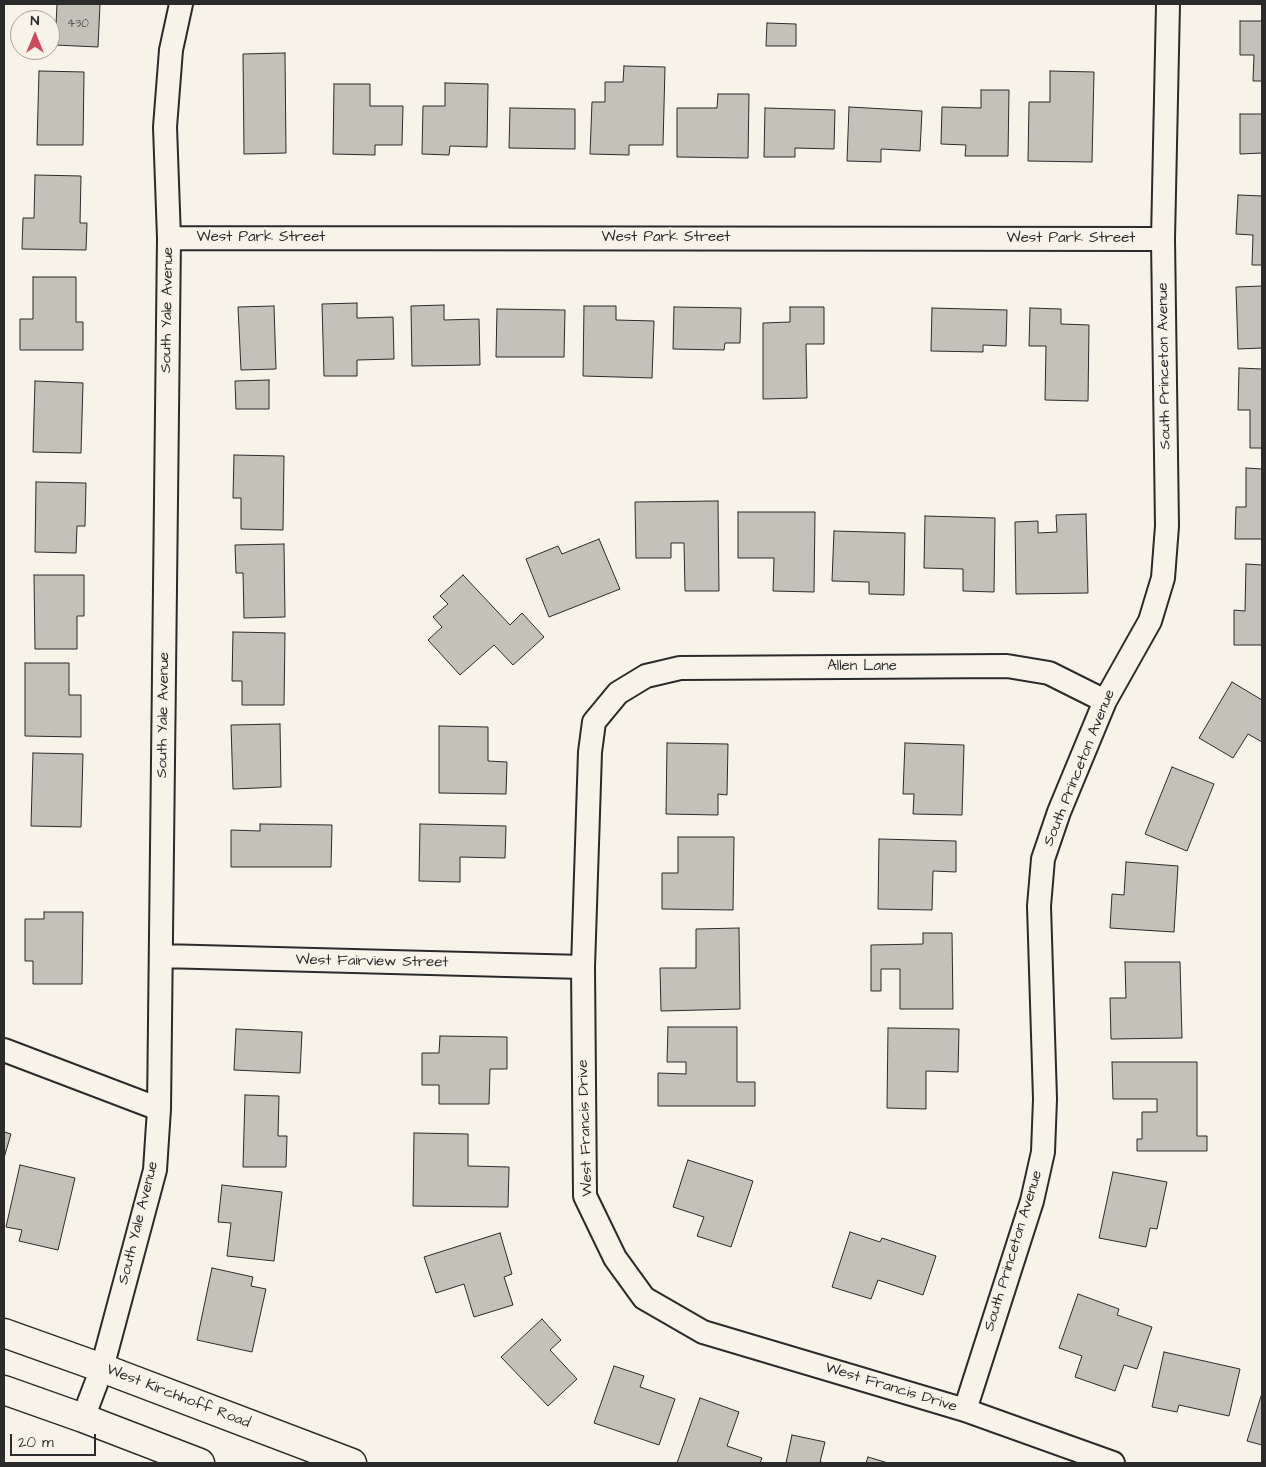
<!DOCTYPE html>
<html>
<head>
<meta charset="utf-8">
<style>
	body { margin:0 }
	#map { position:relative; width:1266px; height:1467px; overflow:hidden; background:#f7f3e8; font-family:"Architects Daughter",sans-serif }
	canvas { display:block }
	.frame { position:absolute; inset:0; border:5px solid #2b2b2b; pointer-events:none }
	.north { position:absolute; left:10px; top:10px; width:50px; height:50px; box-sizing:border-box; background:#f7f3e8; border:1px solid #a5a39c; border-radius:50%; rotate:0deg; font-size:14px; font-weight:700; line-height:20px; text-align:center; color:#2b2b2b }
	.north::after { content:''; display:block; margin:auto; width:18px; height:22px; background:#d1495b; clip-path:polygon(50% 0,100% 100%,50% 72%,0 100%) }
	.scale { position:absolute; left:10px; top:1434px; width:86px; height:22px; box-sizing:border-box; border:2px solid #2b2b2b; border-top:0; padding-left:6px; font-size:15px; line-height:18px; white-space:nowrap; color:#2b2b2b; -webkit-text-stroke:4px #f7f3e8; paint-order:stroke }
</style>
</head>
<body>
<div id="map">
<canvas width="1266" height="1467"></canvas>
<div class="frame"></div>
<div class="north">N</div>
<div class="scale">20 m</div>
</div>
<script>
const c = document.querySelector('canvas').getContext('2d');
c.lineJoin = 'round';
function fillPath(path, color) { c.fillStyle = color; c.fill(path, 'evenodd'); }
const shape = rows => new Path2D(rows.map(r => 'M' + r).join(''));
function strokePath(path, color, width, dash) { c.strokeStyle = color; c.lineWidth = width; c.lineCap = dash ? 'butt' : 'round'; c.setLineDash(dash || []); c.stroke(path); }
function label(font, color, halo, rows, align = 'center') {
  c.font = font + ' "Architects Daughter",sans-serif'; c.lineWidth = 4; c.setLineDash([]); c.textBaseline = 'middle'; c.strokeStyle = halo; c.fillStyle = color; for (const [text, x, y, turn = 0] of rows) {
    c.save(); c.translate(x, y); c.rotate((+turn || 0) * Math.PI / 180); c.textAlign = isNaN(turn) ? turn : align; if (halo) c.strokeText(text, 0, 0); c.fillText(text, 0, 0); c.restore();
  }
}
const building = shape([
	[57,4,100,4,98,47,55,45,57,4],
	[1240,21,1262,21,1262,81,1253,81,1254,55,1240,55,1240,21],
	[767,23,796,24,796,46,766,46,767,23],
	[285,53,286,153,244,154,243,54,285,53],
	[624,66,665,67,663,145,629,145,629,155,590,154,592,102,605,102,605,82,623,82,624,66],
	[39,71,84,72,83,145,37,145,39,71],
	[1050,71,1094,72,1092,162,1028,161,1029,102,1050,102,1050,71],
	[445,83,488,84,487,147,450,146,449,155,422,154,423,106,445,106,445,83],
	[334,84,370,84,370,106,403,106,402,145,375,145,375,155,333,154,334,84],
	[981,90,1009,90,1008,156,965,156,966,145,941,144,942,107,981,108,981,90],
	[718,94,749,94,748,158,677,157,677,108,717,108,718,94],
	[849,107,922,111,920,151,881,149,881,162,847,161,849,107],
	[510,108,575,109,575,149,509,148,510,108],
	[765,108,835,110,834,149,795,148,795,157,764,157,765,108],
	[1240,114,1262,114,1262,153,1240,154,1240,114],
	[35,175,81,176,80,223,87,223,86,250,22,249,23,218,34,218,35,175],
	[1238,195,1262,196,1262,265,1252,265,1253,235,1236,234,1238,195],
	[33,277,76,277,76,322,83,322,83,350,20,350,20,319,33,319,33,277],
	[1262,286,1262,348,1238,349,1236,287,1262,286],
	[357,303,357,318,393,317,394,359,357,360,357,376,324,376,322,304,357,303],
	[444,305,444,320,479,319,480,365,412,366,411,306,444,305],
	[274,306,276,369,241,370,238,307,274,306],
	[584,306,616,306,616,320,654,321,652,378,583,376,584,306],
	[674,307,741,308,740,343,725,343,724,350,673,349,674,307],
	[790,307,824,307,824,344,806,344,807,398,763,399,763,323,790,322,790,307],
	[932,308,1007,310,1006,346,983,345,983,352,931,351,932,308],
	[1030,308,1061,309,1061,324,1089,325,1088,401,1045,400,1046,346,1029,346,1030,308],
	[497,309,565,310,564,357,496,357,497,309],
	[1239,368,1262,369,1262,448,1250,448,1250,410,1238,410,1239,368],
	[269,380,269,409,236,409,235,381,269,380],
	[35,381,83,383,81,453,33,452,35,381],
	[234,455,284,456,283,530,241,529,241,498,233,498,234,455],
	[1246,468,1262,469,1262,539,1235,539,1236,507,1246,507,1246,468],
	[36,482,86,483,85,526,77,526,76,553,35,552,36,482],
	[718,501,719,591,685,591,684,543,671,543,671,558,636,558,635,502,718,501],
	[738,512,815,512,814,592,773,591,774,558,738,558,738,512],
	[1086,514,1088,593,1016,594,1015,522,1038,521,1038,533,1057,532,1056,515,1086,514],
	[925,516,995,518,994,592,963,591,963,569,924,568,925,516],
	[834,531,905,533,904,595,869,594,869,582,832,581,834,531],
	[599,539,620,589,549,617,526,559,558,546,562,554,599,539],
	[284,544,285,617,244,618,243,573,236,573,235,545,284,544],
	[1246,564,1262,565,1262,645,1234,645,1234,610,1245,611,1246,564],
	[34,575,84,575,84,616,77,616,77,649,35,649,34,575],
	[463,575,510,625,522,613,544,637,513,665,494,645,460,675,428,640,442,627,433,617,448,604,440,596,463,575],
	[233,632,285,633,284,705,242,705,242,681,232,681,233,632],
	[25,663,69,663,69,695,81,695,81,737,25,736,25,663],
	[1232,682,1262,700,1262,742,1248,734,1233,758,1199,738,1232,682],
	[280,724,281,787,233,789,231,725,280,724],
	[439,726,488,727,488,761,507,762,506,794,439,793,439,726],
	[667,743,728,744,727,795,718,794,718,815,666,814,667,743],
	[905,743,964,745,962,815,913,814,914,794,903,794,905,743],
	[33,753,83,754,81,827,31,826,33,753],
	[1172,767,1214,784,1187,851,1145,834,1172,767],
	[260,824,332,825,331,867,231,867,231,830,260,831,260,824],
	[420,824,506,826,505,858,460,857,460,882,419,881,420,824],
	[678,837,734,837,733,910,662,909,662,873,678,873,678,837],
	[879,839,956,841,956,872,933,871,932,910,878,909,879,839],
	[1126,862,1178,866,1174,932,1110,928,1112,894,1124,895,1126,862],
	[44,912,83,912,82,984,33,984,33,961,25,961,25,919,44,919,44,912],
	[739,928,740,1009,661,1011,660,968,696,968,696,929,739,928],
	[923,933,952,933,953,1009,900,1009,900,969,881,969,881,991,871,991,871,945,923,944,923,933],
	[1125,962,1180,962,1182,1038,1111,1039,1110,998,1126,998,1125,962],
	[668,1027,737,1027,737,1082,755,1082,755,1106,658,1106,658,1073,686,1074,686,1062,667,1062,668,1027],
	[888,1028,959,1029,958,1072,926,1071,926,1109,887,1108,888,1028],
	[236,1029,302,1032,300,1073,234,1070,236,1029],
	[440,1036,507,1037,507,1069,490,1069,489,1104,439,1104,439,1085,422,1085,422,1053,439,1053,440,1036],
	[1112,1062,1197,1062,1197,1136,1207,1136,1207,1151,1137,1151,1137,1139,1142,1139,1142,1112,1157,1112,1157,1099,1113,1099,1112,1062],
	[245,1095,279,1096,278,1136,287,1136,286,1167,243,1167,245,1095],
	[4,1132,11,1134,4,1158,4,1132],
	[414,1133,468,1134,468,1166,509,1167,508,1207,413,1206,414,1133],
	[688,1160,753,1181,731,1247,697,1236,704,1217,673,1207,688,1160],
	[20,1165,75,1178,58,1250,19,1241,22,1230,6,1227,20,1165],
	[1113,1172,1167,1182,1157,1229,1150,1228,1146,1247,1099,1238,1113,1172],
	[222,1185,282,1192,274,1261,227,1256,231,1223,218,1222,222,1185],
	[850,1232,880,1242,882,1238,936,1256,923,1295,878,1280,871,1299,832,1287,850,1232],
	[500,1233,512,1274,504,1277,513,1305,474,1317,464,1284,436,1293,424,1257,500,1233],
	[212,1268,253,1277,251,1286,266,1289,252,1352,197,1340,212,1268],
	[1078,1294,1119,1309,1117,1315,1152,1327,1137,1369,1124,1365,1115,1391,1075,1377,1082,1356,1059,1348,1078,1294],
	[542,1319,561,1340,550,1350,577,1379,548,1406,501,1357,542,1319],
	[1164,1352,1240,1369,1229,1416,1179,1405,1177,1412,1152,1407,1164,1352],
	[614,1366,644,1376,640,1387,675,1399,659,1445,594,1423,614,1366],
	[1262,1393,1262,1445,1247,1441,1262,1393],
	[700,1398,739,1412,727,1446,762,1458,760,1463,677,1463,700,1398],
	[792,1435,825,1442,820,1462,826,1463,786,1463,792,1435],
	[868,1457,888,1463,866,1463,868,1457]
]);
fillPath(building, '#c4c1b9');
strokePath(building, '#2b2b2b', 1);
const minor = shape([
	[169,238,1163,239],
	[1105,701,1049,673,1007,666,680,668,646,676,618,693,594,722,590,752,583,967,585,1196,615,1258,644,1298,703,1332,965,1410,1113,1463],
	[161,956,583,967],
	[4,1050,159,1109],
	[965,1410,1032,1201,1043,1152,1045,1099,1039,906,1043,859,1059,812,1105,701,1150,621,1163,578,1167,526,1163,239,1168,4],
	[83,1418,102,1368,155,1170,159,1109,169,238,165,127,171,50,181,4]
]);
const secondary = shape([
	[4,1333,102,1368,352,1463],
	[4,1390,83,1418,200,1463]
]);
strokePath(minor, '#2b2b2b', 26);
strokePath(secondary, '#2b2b2b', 31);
strokePath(minor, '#f7f3e8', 22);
strokePath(secondary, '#f7f3e8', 28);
label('12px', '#51504e', null, [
	["430",78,24]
]);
label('15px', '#2b2b2b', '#f7f3e8', [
	["West Park Street",261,238],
	["West Park Street",666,238],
	["West Park Street",1071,239],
	["South Yale Avenue",168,310,-89],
	["South Princeton Avenue",1165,366,-91],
	["Allen Lane",862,667],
	["South Yale Avenue",164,715,-89],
	["South Princeton Avenue",1080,768,-68],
	["West Fairview Street",372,962,1],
	["West Francis Drive",586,1128,-92],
	["South Yale Avenue",139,1223,-76],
	["South Princeton Avenue",1014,1251,-73],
	["West Francis Drive",891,1388,17],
	["West Kirchhoff Road",178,1397,21]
]);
</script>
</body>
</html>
